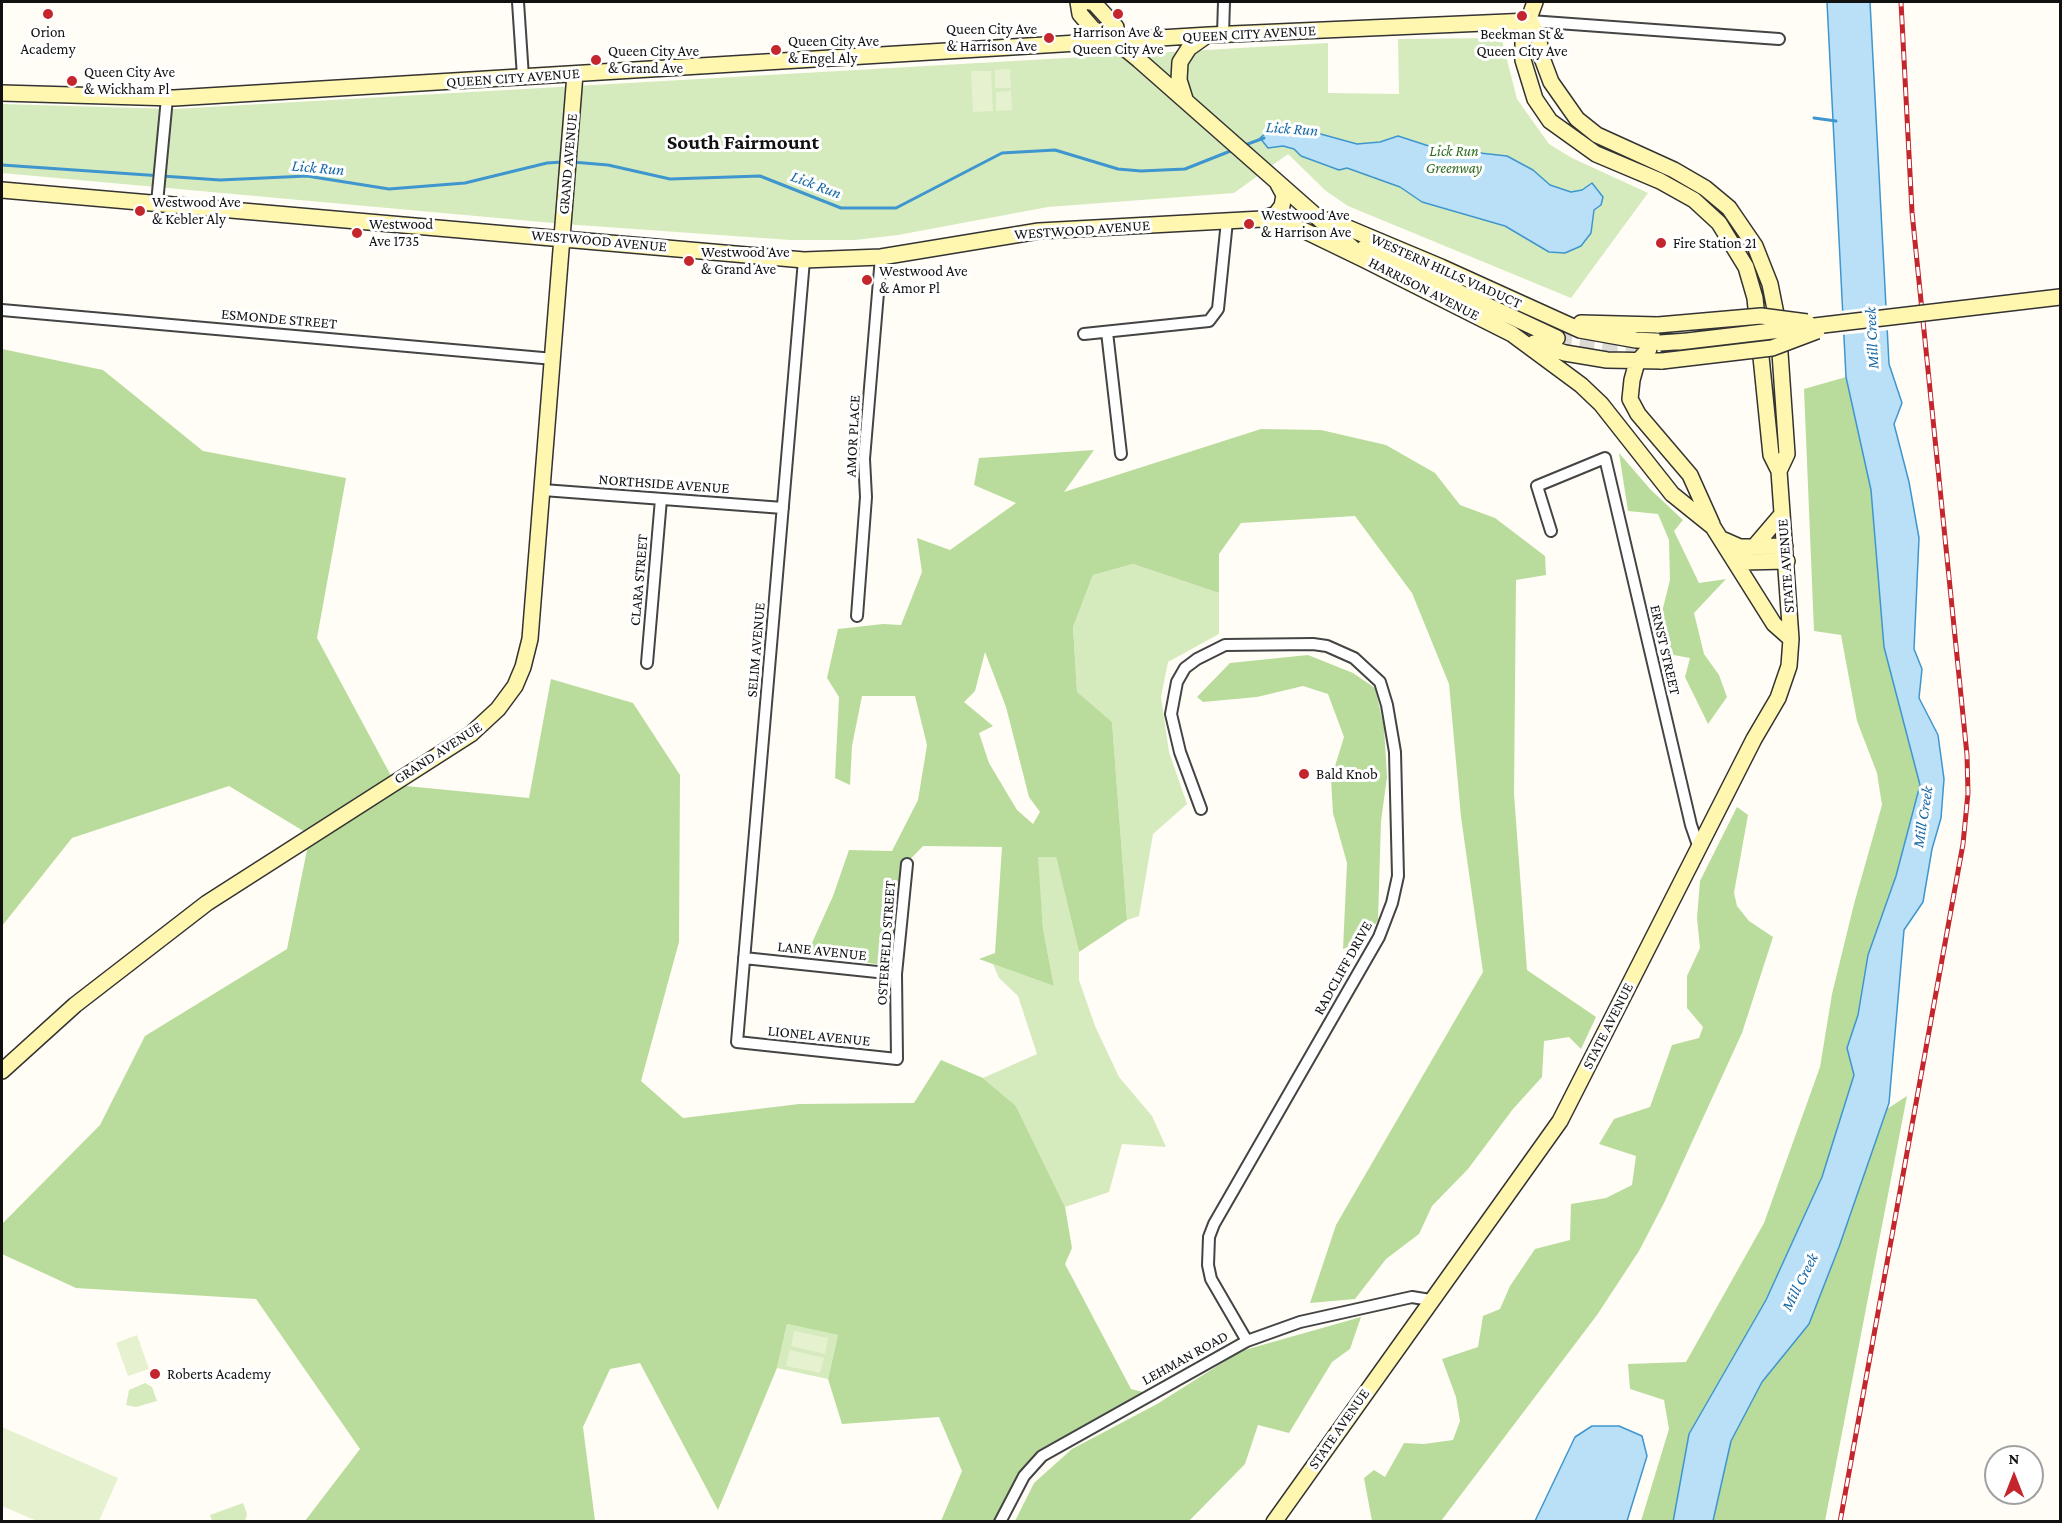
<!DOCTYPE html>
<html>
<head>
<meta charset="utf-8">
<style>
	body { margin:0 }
	#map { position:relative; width:2062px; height:1523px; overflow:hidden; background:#fffdf5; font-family:"Crimson Pro",serif }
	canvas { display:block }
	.frame { position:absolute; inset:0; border:3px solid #111; pointer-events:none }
	.north { position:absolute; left:1984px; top:1445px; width:60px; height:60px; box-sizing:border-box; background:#fff; border:2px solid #a0a0a0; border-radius:50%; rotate:0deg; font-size:16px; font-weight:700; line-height:24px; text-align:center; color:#111 }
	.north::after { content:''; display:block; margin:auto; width:21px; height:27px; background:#c4262e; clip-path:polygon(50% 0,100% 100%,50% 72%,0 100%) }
</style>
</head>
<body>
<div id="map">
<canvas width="2062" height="1523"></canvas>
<div class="frame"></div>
<div class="north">N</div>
</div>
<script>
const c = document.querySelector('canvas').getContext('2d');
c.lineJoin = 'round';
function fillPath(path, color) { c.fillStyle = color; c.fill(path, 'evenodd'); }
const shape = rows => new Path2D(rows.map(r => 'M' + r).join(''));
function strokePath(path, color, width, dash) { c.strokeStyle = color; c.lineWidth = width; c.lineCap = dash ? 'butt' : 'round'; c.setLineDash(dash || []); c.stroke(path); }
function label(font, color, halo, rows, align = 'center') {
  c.font = font + ' "Crimson Pro",serif'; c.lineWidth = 6; c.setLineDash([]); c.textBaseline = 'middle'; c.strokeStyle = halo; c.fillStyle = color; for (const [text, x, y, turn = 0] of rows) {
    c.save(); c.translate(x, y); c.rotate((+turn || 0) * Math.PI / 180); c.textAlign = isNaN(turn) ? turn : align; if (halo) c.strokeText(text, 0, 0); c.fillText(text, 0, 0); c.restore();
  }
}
fillPath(shape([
	[1493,38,1502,40,1517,99,1549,144,1572,158,1648,193,1571,298,1348,206,1326,191,1288,154,1234,193,1048,207,898,235,855,240,790,240,564,224,2,173,2,104,174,109,1328,43,1328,93,1399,94,1398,39],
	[1133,564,1219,593,1219,634,1168,662,1161,697,1169,752,1187,804,1153,834,1139,916,1127,920,1112,722,1077,693,1073,627,1093,575],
	[1037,857,1056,857,1079,952,1079,980,1095,1026,1119,1077,1152,1116,1166,1147,1122,1144,1109,1192,1065,1207,1016,1106,983,1078,1037,1054,1018,996,999,978,993,964,1054,986,1043,929],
	[787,1324,838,1335,828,1379,777,1368],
	[145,1383,152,1387,157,1401,136,1407,126,1405,129,1390],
	[243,1503,247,1514,245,1521,212,1521,210,1515]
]), '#d5ebbd');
fillPath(shape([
	[2,349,103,370,203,451,346,478,317,638,396,785,529,798,551,679,633,703,680,775,679,942,641,1081,683,1118,799,1104,914,1103,941,1060,983,1078,1016,1106,1065,1207,1072,1248,1065,1264,1131,1389,1151,1394,1042,1456,1000,1521,941,1521,962,1471,939,1417,842,1424,828,1379,838,1335,787,1324,777,1368,718,1510,640,1363,610,1369,583,1427,595,1521,305,1521,360,1449,256,1299,76,1288,2,1254,2,1224,100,1125,145,1036,287,949,310,835,229,786,72,838,2,926],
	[1846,377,1871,490,1884,647,1920,785,1896,876,1868,955,1858,1015,1847,1048,1854,1075,1822,1177,1766,1300,1689,1434,1673,1521,1641,1521,1669,1429,1664,1400,1630,1389,1628,1364,1686,1362,1764,1223,1820,1067,1832,994,1854,904,1882,805,1877,773,1857,721,1841,635,1814,631,1804,389],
	[1261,429,1321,430,1386,445,1435,473,1460,505,1495,518,1545,556,1546,575,1516,580,1514,794,1527,970,1596,1017,1581,1049,1569,1037,1544,1041,1542,1077,1513,1109,1468,1169,1432,1206,1419,1234,1386,1259,1355,1299,1310,1303,1336,1225,1483,972,1461,817,1449,684,1412,593,1355,516,1241,523,1219,554,1219,593,1133,564,1093,575,1073,627,1077,692,1112,722,1127,920,1079,952,1056,857,1038,857,1043,929,1054,986,979,959,995,953,1002,847,923,846,903,867,890,966,807,954,833,896,849,850,892,851,918,800,927,745,915,696,862,696,852,746,850,785,835,778,839,697,827,678,838,629,883,624,901,625,922,572,917,538,950,550,1016,503,974,485,979,458,1094,450,1064,492],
	[985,652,1006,707,1029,797,1040,812,1033,824,1017,810,989,763,979,733,993,726,964,702,975,691],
	[1619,453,1650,489,1683,520,1674,531,1699,583,1726,579,1694,613,1704,654,1719,675,1727,697,1708,724,1685,677,1690,658,1668,654,1658,628,1670,580,1669,540,1658,514,1628,511],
	[1308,655,1353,673,1375,688,1384,727,1387,777,1381,821,1378,920,1365,939,1343,949,1347,863,1333,813,1331,779,1344,737,1328,694,1303,686,1257,697,1203,702,1197,697,1230,663],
	[1737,807,1748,815,1734,893,1737,906,1749,921,1773,937,1742,1033,1664,1203,1639,1251,1597,1315,1441,1521,1372,1521,1364,1478,1374,1470,1385,1477,1404,1443,1424,1444,1453,1440,1460,1421,1456,1397,1442,1359,1478,1347,1483,1316,1500,1309,1510,1286,1535,1249,1570,1240,1571,1204,1606,1198,1632,1185,1636,1156,1599,1144,1614,1119,1650,1107,1672,1045,1699,1038,1703,1027,1687,1008,1687,976,1700,948,1697,918,1700,881],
	[1907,1096,1825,1521,1713,1522,1731,1441,1762,1382,1809,1324,1887,1109],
	[1361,1317,1350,1349,1332,1362,1289,1433,1258,1425,1245,1464,1189,1521,1015,1521,1034,1483,1072,1449,1157,1404,1241,1351]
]), '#b9dc9c');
fillPath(shape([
	[1010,69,1011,88,995,88,995,70],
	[971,71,991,71,993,111,973,112],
	[1011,91,1012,110,996,111,996,92],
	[794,1331,828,1338,825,1354,791,1346],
	[137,1335,149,1369,128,1376,116,1343],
	[790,1350,824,1358,820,1373,786,1366],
	[2,1427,118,1478,99,1521,37,1521,2,1506]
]), '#e6f2cf');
const water = shape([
	[1827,2,1870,2,1889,364,1902,403,1894,424,1909,482,1919,538,1914,649,1922,669,1919,698,1938,735,1944,779,1941,818,1932,849,1923,902,1904,930,1889,1103,1839,1247,1809,1324,1762,1382,1731,1441,1713,1521,1673,1522,1689,1434,1766,1300,1822,1177,1854,1075,1847,1048,1858,1015,1868,955,1896,876,1920,785,1884,647,1871,490,1846,377,1827,2],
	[1306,130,1357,144,1380,142,1398,136,1435,148,1507,156,1533,170,1550,185,1571,192,1582,190,1592,183,1603,197,1601,205,1594,210,1591,233,1581,246,1565,253,1549,252,1505,226,1422,202,1400,187,1347,168,1339,170,1301,156,1294,149,1283,146,1268,148,1260,138,1267,132,1306,130],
	[1592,1426,1619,1426,1642,1436,1647,1456,1627,1521,1535,1521,1575,1437,1592,1426]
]);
fillPath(water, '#b9e0f7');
strokePath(water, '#3f96cf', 1.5);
fillPath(shape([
	[1889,305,1890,330,1841,335,1840,311]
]), '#fffdf5');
strokePath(shape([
	[1814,118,1836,121],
	[1245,145,1264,138],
	[572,162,608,165,670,179,760,176,841,208,896,208,1002,153,1055,150,1118,169,1141,171,1185,169,1233,150],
	[2,165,220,180,307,176,389,189,465,183,547,163,562,162]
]), '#3f96cf', 3);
strokePath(shape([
	[1557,338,1608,345,1639,344]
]), '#dbdad3', 15, [15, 8]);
const street = shape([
	[518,2,523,77],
	[1530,21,1779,39],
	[1223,34,1224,2],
	[157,203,167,98],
	[804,260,737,1042,897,1059,896,974,907,864],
	[2,310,554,359],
	[1107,332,1121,454],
	[1084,334,1209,321,1218,309,1227,221],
	[543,490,783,508],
	[1551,531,1537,486,1605,458,1691,825,1699,848],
	[857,616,866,497,864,459,881,257],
	[647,663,661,499],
	[1201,809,1180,752,1171,714,1177,682,1185,668,1197,659,1225,645,1313,644,1327,646,1354,658,1380,682,1387,705,1395,752,1398,876,1392,903,1379,937,1214,1224,1209,1237,1208,1265,1211,1279,1247,1341],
	[744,958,896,974],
	[1000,1522,1024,1476,1042,1456,1247,1341,1300,1322,1412,1297,1430,1300]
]);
const secondary = shape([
	[1078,2,1080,14,1093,29,1116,41,1139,60,1367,261,1512,334,1581,385,1601,404,1672,494,1713,527,1774,624,1791,639],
	[1089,2,1094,3,1116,27,1116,41],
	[1530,21,1538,35,1542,58,1551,82,1577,119,1597,135,1674,170,1705,188,1729,208,1755,246,1770,284,1778,324,1787,454,1779,471],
	[2,93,174,98,1209,35,1530,21],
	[1185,99,1179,80,1180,62,1189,48,1206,36],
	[2,190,804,260,881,257,1039,231,1262,219,1303,230,1367,261],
	[1262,219,1276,214,1282,206,1284,195,1278,184],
	[1329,220,1441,267,1580,330,1636,340,1674,342],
	[1364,248,1557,338],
	[1581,323,1658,325],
	[1534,343,1565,353,1607,360,1662,361],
	[1649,349,1637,362,1632,380,1630,399,1638,414,1690,475,1712,524],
	[1724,540,1740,547,1785,546],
	[1753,548,1782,514],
	[1733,555,1743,562,1787,561],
	[2,1071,75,1005,207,903,471,734,498,709,515,686,523,667,530,639,575,74],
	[1274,1522,1560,1121,1754,739,1778,698,1789,666,1791,639,1779,471,1771,455,1755,298,1746,267,1719,223,1694,200,1660,181,1596,154,1550,121,1535,99,1523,60,1523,35,1535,2]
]);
strokePath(street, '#444', 14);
strokePath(secondary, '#333', 18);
strokePath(street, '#fff', 10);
strokePath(secondary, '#fff6b0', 15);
const rail = shape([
	[1840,1522,1963,844,1968,793,1967,755,1912,212,1901,2]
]);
strokePath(rail, '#c4262e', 5);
strokePath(rail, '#fff', 3, [9]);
const secondaryBridge = shape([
	[1658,325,1761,316,1807,322],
	[1679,342,2060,297],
	[1660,343,1688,341],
	[1662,361,1772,348,1817,331]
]);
strokePath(secondaryBridge, '#333', 18, []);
strokePath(secondaryBridge, '#fff6b0', 15);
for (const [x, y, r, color] of [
	[48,14,6,"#c4262e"],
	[1118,14,6,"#c4262e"],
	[1522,16,6,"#c4262e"],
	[1049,38,6,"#c4262e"],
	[776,50,6,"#c4262e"],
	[596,60,6,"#c4262e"],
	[72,81,6,"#c4262e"],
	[140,211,6,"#c4262e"],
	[1249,224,6,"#c4262e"],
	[357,233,6,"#c4262e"],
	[1661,243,6,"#c4262e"],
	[689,261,6,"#c4262e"],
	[867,280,6,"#c4262e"],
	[1304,774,6,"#c4262e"],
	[155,1374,6,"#c4262e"]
]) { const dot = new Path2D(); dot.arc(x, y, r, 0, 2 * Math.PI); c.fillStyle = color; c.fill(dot); strokePath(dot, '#fff', 2); }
label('15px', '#111', '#fff', [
	["Queen City Ave",1037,29,"right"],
	["& Harrison Ave",1037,46,"right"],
	["Orion",48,32,"center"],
	["Academy",48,49,"center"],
	["Harrison Ave &",1118,32,"center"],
	["Queen City Ave",1118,49,"center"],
	["Beekman St &",1522,34,"center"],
	["Queen City Ave",1522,51,"center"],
	["Queen City Ave",788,41],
	["& Engel Aly",788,58],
	["Queen City Ave",608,51],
	["& Grand Ave",608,68],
	["Queen City Ave",84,72],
	["& Wickham Pl",84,89],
	["Westwood Ave",152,202],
	["& Kebler Aly",152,219],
	["Westwood Ave",1261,215],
	["& Harrison Ave",1261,232],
	["Westwood",369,224],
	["Ave 1735",369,241],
	["Fire Station 21",1673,243],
	["Westwood Ave",701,252],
	["& Grand Ave",701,269],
	["Westwood Ave",879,271],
	["& Amor Pl",879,288],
	["Bald Knob",1316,774],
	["Roberts Academy",167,1374]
], 'left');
label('15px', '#111', '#fff', [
	["QUEEN CITY AVENUE",1249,34,-3],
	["QUEEN CITY AVENUE",513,78,-4],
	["GRAND AVENUE",568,164,-85],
	["WESTWOOD AVENUE",1082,230,-4],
	["WESTWOOD AVENUE",599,241,5],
	["WESTERN HILLS VIADUCT",1446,271,24],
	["HARRISON AVENUE",1424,289,27],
	["ESMONDE STREET",279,319,5],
	["AMOR PLACE",853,436,-87],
	["NORTHSIDE AVENUE",664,484,4],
	["STATE AVENUE",1786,566,-94],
	["CLARA STREET",639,580,-85],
	["SELIM AVENUE",756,650,-85],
	["ERNST STREET",1665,650,77],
	["GRAND AVENUE",438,753,-33],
	["OSTERFELD STREET",886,943,-86],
	["LANE AVENUE",822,951,6],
	["RADCLIFF DRIVE",1343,968,-61],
	["STATE AVENUE",1608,1026,-63],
	["LIONEL AVENUE",819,1036,6],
	["LEHMAN ROAD",1185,1358,-29],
	["STATE AVENUE",1339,1429,-55]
]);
label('italic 15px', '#2f6b1f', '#fff', [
	["Lick Run",1454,151],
	["Greenway",1454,168]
]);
label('italic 16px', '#1768a6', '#fff', [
	["Lick Run",1292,129,4],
	["Lick Run",318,168,5],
	["Lick Run",816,185,21],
	["Mill Creek",1872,338,-93],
	["Mill Creek",1923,817,-81],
	["Mill Creek",1800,1282,-63]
]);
label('bold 21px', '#111', '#fff', [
	["South Fairmount",743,143]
]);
</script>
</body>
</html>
